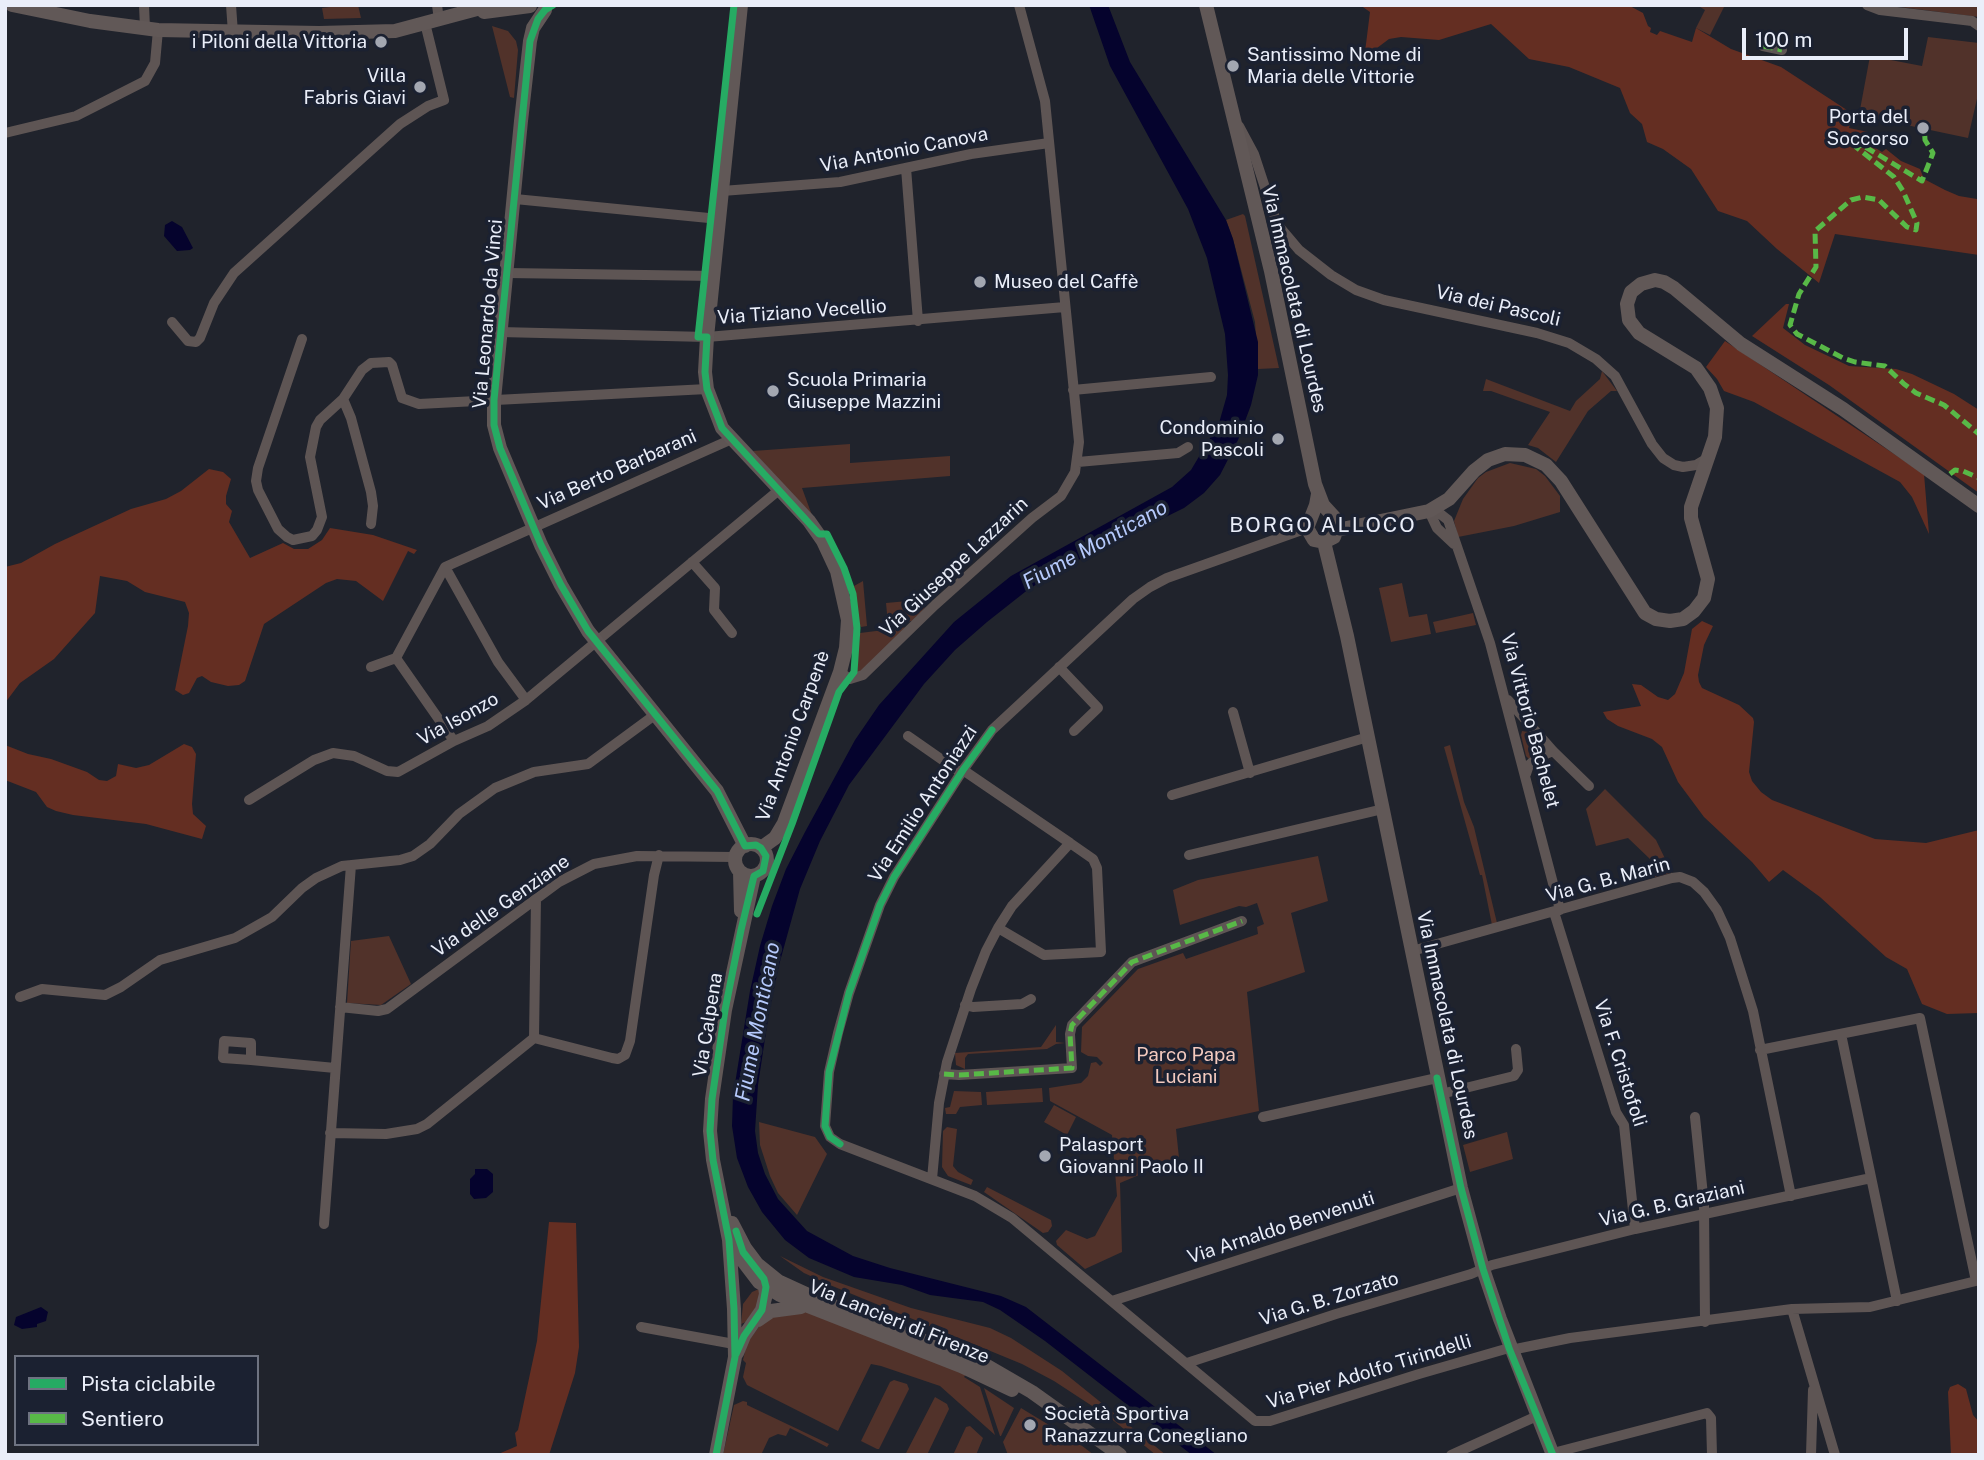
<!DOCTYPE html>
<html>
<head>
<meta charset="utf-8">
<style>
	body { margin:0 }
	#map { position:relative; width:1984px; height:1460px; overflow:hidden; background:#20232c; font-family:"Public Sans",sans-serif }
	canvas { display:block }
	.frame { position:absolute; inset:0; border:7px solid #eaeef9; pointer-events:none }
	.legend { position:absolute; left:14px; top:1355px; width:245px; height:91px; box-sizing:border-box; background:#1b2131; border:2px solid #6e7381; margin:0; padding:9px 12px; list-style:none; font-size:21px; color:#eaeef9 }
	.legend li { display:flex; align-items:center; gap:14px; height:35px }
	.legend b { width:35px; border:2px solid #6e7381 }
	.scale { position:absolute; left:1742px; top:28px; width:166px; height:32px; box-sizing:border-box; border:4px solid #eaeef9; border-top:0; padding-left:9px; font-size:21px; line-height:24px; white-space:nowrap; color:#eaeef9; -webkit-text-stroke:5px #1b2131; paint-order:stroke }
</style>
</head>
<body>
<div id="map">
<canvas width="1984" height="1460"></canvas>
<div class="frame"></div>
<ul class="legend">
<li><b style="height:9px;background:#26ab63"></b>Pista ciclabile</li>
<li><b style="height:9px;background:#58b947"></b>Sentiero</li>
</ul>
<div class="scale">100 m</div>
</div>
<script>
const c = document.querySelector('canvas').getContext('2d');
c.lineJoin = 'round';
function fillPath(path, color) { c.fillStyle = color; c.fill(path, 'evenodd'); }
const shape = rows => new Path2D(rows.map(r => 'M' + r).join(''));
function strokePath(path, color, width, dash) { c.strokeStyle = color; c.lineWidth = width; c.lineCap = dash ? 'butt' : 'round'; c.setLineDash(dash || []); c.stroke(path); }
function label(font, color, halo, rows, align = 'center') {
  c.font = font + ' "Public Sans",sans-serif'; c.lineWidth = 7; c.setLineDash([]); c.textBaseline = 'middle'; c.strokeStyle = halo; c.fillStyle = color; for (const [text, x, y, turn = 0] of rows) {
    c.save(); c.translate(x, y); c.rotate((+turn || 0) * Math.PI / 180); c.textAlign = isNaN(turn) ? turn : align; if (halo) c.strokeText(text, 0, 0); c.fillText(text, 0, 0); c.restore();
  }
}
fillPath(shape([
	[344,5,358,5,361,18,324,19,322,8],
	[1697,5,1725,5,1710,35,1696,28,1705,10],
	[1895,5,1979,5,1979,17,1900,7],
	[492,26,508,31,516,41,518,50,514,98,510,97],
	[1928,37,1979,43,1979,90,1968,138,1859,115,1870,56,1922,66],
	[1243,214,1245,216,1279,368,1258,369,1255,322,1233,239,1226,220],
	[1602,371,1617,391,1611,391,1588,411,1556,462,1538,448,1528,445,1550,412,1491,391,1483,391,1486,379,1570,411,1576,401,1600,379],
	[850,444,850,463,950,456,950,476,802,488,813,518,753,451],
	[1510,463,1536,469,1545,476,1560,496,1560,512,1514,526,1458,537,1454,521,1463,499,1478,478,1486,472],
	[863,581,867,626,861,627,859,625,854,586],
	[1402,583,1409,617,1427,614,1431,634,1391,642,1379,588],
	[929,599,922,612,913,621,888,624,886,603],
	[1473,613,1476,625,1436,633,1433,622],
	[908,627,860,672,856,672,860,633],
	[1522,731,1528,732,1543,748,1529,759,1526,756,1521,735],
	[1450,745,1464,802,1474,827,1497,923,1492,925,1482,875,1480,875,1444,747],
	[1605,789,1656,840,1672,873,1655,877,1650,859,1628,838,1596,846,1586,809],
	[1318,856,1328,901,1291,913,1305,972,1247,992,1259,1111,1176,1129,1179,1158,1120,1183,1122,1252,1085,1269,1057,1245,1056,1241,1066,1230,1087,1239,1095,1236,1117,1196,1112,1135,1050,1101,1049,1088,1081,1083,1088,1076,1091,1063,1096,1062,1100,1066,1103,1063,1097,1057,1088,1056,1081,1052,1082,1027,1138,969,1183,953,1186,959,1258,934,1257,927,1264,924,1257,903,1246,907,1239,906,1180,925,1173,890,1198,880],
	[389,936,411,984,381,1005,347,1003,351,941],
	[1056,1025,1056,1042,1065,1043,1056,1044,1047,1049,968,1054,965,1058,965,1069,956,1065,955,1053,1041,1047],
	[1042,1088,1043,1102,987,1105,986,1092],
	[954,1091,981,1092,982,1105,960,1107,956,1114,946,1114,945,1108,950,1107],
	[1054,1105,1076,1117,1067,1135,1044,1122],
	[759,1122,815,1137,827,1154,797,1215,778,1193,770,1176,760,1145],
	[947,1127,957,1129,953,1166,958,1172,973,1180,971,1185,948,1176,942,1167,943,1131],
	[1507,1132,1513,1159,1470,1172,1463,1145],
	[987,1187,1051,1220,1052,1226,1048,1232,1043,1233,984,1192],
	[780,1256,823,1277,911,1308,990,1328,1011,1338,1062,1371,1166,1455,1156,1455,1109,1417,1054,1381,1022,1364,830,1285,804,1273],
	[759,1289,759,1303,746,1322,741,1324,743,1304,752,1292],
	[805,1311,966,1374,964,1377,980,1387,995,1435,940,1386,881,1366,871,1364,838,1431,747,1385,743,1377,746,1363,743,1360,747,1343,761,1324,773,1315],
	[894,1380,907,1384,909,1389,879,1449,877,1449,861,1441,890,1382],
	[984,1388,1014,1408,1001,1436,1000,1436],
	[935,1397,947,1404,949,1409,927,1455,905,1455],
	[743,1401,747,1402,747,1405,829,1444,827,1447,790,1428,786,1436,778,1434,769,1438,761,1455,723,1455,734,1405],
	[1021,1408,1077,1442,1094,1455,1008,1455,1003,1442],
	[970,1426,983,1438,976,1455,953,1455,966,1427]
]), '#51322a');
fillPath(shape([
	[1360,5,1628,5,1643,13,1648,26,1651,28,1650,32,1657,35,1660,31,1692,42,1696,28,1731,49,1781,67,1853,114,1849,128,1868,132,1866,142,1882,152,1886,149,1901,161,1920,169,1924,179,1945,190,1959,196,1977,199,1979,203,1979,255,1835,234,1819,283,1777,249,1747,221,1718,211,1691,169,1663,149,1647,142,1642,124,1630,113,1620,88,1569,67,1529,59,1491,24,1439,40,1401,37,1389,39,1377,48,1365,52,1370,12],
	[1786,304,1789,304,1783,328,1805,345,1849,366,1896,369,1912,374,1954,394,1979,410,1979,493,1829,385,1752,336],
	[1725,341,1924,474,1929,534,1912,497,1900,482,1754,402,1724,391,1717,379,1706,367],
	[209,469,223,472,231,479,226,496,226,504,232,511,229,522,250,558,283,543,294,549,308,549,322,540,330,528,373,535,417,550,414,554,408,551,383,601,356,581,337,579,326,583,264,624,245,681,239,685,228,686,211,682,202,676,197,678,189,693,183,695,175,690,188,626,189,613,185,602,145,592,127,581,100,576,95,613,54,659,20,683,5,703,5,567,21,563,55,544,131,509,166,499,181,491],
	[1702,621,1713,626,1704,645,1698,675,1699,682,1702,688,1739,705,1753,718,1754,722,1749,772,1752,781,1761,792,1772,800,1875,839,1926,843,1979,830,1979,1013,1947,1014,1922,1004,1907,969,1886,957,1820,897,1783,870,1769,882,1752,862,1704,817,1678,782,1662,747,1652,739,1618,726,1607,719,1603,712,1641,706,1632,684,1641,685,1658,697,1668,700,1675,694,1684,673,1692,629],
	[184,744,192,747,196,754,192,804,193,814,206,826,202,839,146,824,73,815,56,811,47,807,36,792,5,780,5,745,28,754,51,759,87,772,99,780,107,781,116,776,118,764,136,768,149,765],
	[549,1222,576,1223,579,1347,575,1373,549,1455,496,1455,517,1446,515,1433,518,1430,537,1341],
	[1958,1384,1966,1389,1973,1415,1979,1422,1979,1455,1951,1455,1948,1392,1950,1387]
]), '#642e22');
fillPath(shape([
	[1089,5,1108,5,1130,62,1226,220,1233,239,1258,342,1258,375,1251,405,1238,440,1220,475,1204,493,1184,508,1058,570,1025,592,987,622,955,650,924,684,849,785,820,841,800,889,779,965,769,1012,758,1085,755,1131,758,1153,765,1174,778,1199,807,1231,853,1256,890,1268,1001,1296,1026,1307,1217,1455,1192,1455,1045,1341,1000,1310,983,1302,930,1295,902,1285,854,1277,809,1258,785,1240,762,1212,748,1187,737,1158,732,1126,733,1096,750,991,760,946,772,906,786,869,805,832,855,740,879,705,954,622,1011,576,1172,487,1191,470,1219,423,1227,395,1228,375,1225,334,1207,258,1188,209,1110,66],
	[172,221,182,227,193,248,190,250,177,251,164,236,165,225],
	[475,1169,487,1169,493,1174,493,1192,486,1198,474,1199,470,1194,470,1179,475,1174],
	[41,1307,48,1312,47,1316,46,1321,37,1324,37,1327,22,1329,14,1325,16,1317]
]), '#05032d');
strokePath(shape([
	[144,5,145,28],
	[231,5,233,33],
	[437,5,439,20],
	[1867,5,1880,10,1972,21,1979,26],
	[1763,46,1782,50],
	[1239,126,1254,154,1277,224,1299,250,1331,275,1356,290,1384,300,1537,333,1569,343,1596,359,1615,376,1652,444,1663,458,1674,465,1683,467,1696,465,1706,459],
	[5,133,76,116,145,81,155,63,158,30],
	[906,168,918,321],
	[722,191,840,182,971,154,1049,143],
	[515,199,719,219],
	[507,273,714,276],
	[172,322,188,341,196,342,200,338,214,303,234,273,400,124,428,106,444,100,425,23],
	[500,332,707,337,1065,307],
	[302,339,258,468,256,481,258,490,278,529,287,537,293,540,312,536,317,530,322,517,310,457,316,427,320,420,343,399,362,370,371,363,389,362,392,365,402,398,419,404,707,389],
	[1073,390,1211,377],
	[343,399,351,418,371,492,373,506,371,524],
	[1078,462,1178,453,1188,447],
	[1434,509,1448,520,1490,643,1560,910],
	[1429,511,1437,528,1454,544],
	[1308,524,1299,531,1167,578,1150,587,1133,599,992,730,963,770,894,877,880,905,849,993,838,1033,829,1072,825,1126,830,1137,840,1144,975,1196,1012,1218,1255,1421,1270,1421,1419,1374,1509,1348],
	[692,562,715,588,714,610,732,633],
	[445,567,498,662,526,700],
	[396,658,454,741],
	[371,667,396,658,445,567,732,439],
	[1059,667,1098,708,1074,731],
	[840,672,850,679,863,675,935,605,1032,518,1061,496,1075,472,1079,442,1045,101,1019,5],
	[1508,700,1553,751,1589,786],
	[1233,712,1250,773],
	[908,736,961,773],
	[963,770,1070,843],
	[1526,774,1529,765,1537,758,1553,751],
	[1172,795,1368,737],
	[249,800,314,760,333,753,354,756,387,771,398,772,454,741,488,726,526,700,779,490],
	[1189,855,1383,809],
	[1554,912,1616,1112,1624,1125,1635,1229],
	[1412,951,1672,878,1680,877,1693,882,1704,892,1717,910,1730,938,1753,1011,1791,1196],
	[20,997,42,989,105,995,121,987,160,960,235,938,272,917,302,888,316,878,342,866,400,860,413,856,430,844,459,814,495,788,534,772,588,764,656,714],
	[965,1005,973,1007,1022,1004,1031,999],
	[340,1007,378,1011,387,1009,559,882,594,864,637,856,735,857],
	[1841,1034,1897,1301],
	[534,1038,536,898],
	[251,1060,223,1058,224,1041,251,1043,251,1060,335,1068],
	[944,1074,959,1075,1072,1068,1070,1034,1072,1025,1132,962,1242,921],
	[1441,1094,1514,1076,1518,1070,1516,1049],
	[1263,1117,1437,1078],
	[1695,1117,1704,1205,1705,1322],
	[330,1133,386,1134,417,1129,427,1124,534,1038,612,1058,618,1059,625,1055,630,1041,654,875,659,855],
	[932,1179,939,1103,947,1062,971,989,986,951,998,928,1012,906,1070,843,1093,859,1097,868,1101,952,1044,955,998,928],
	[324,1224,351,865],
	[1112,1301,1461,1188],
	[1792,1309,1835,1455],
	[641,1327,734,1344],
	[1511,1350,1570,1338,1792,1309,1870,1307,1976,1281,1920,1018,1760,1050],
	[1187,1363,1336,1314,1471,1274,1492,1265,1635,1229,1871,1178],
	[1553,1453,1707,1413,1711,1418,1712,1455],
	[1451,1455,1537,1416],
	[1811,1455,1813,1390]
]), '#5e5554', 10);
strokePath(shape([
	[12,5,90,21,158,30,319,33,395,31,492,5],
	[741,5,707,337,705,372,707,389,722,428,809,521,823,541,837,571,848,620,846,648,840,672,784,823,775,838,761,848],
	[1206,5,1271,271,1315,484,1323,505,1334,517,1338,525,1334,537,1324,542,1314,540,1307,528,1316,505,1318,494],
	[545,10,533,28,530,41,521,121,494,400,494,425,500,448,541,545,561,585,588,631,717,791,745,846],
	[484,12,530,6],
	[1337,530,1429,511,1449,499,1474,471,1488,460,1505,454,1525,455,1546,465,1561,481,1645,613,1656,619,1670,621,1683,619,1694,611,1704,598,1708,579,1691,518,1691,507,1715,437,1717,408,1710,388,1696,368,1639,333,1629,320,1627,304,1631,292,1641,284,1655,280,1664,282,1674,288,1741,344,1843,409,1979,506],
	[1324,542,1347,636,1461,1188,1483,1269,1500,1319,1553,1455],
	'735 860a16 16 0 1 1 32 0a16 16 0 1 1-32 0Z',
	[740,872,741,911],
	[732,1223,745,1248,757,1264,778,1281,826,1303,982,1363,1032,1392,1120,1455],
	[733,1248,759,1282,780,1295,961,1366,1012,1390],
	[758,1320,771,1311,801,1307],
	[737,1353,744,1336,762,1310,766,1294,764,1279],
	[716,1455,735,1357,734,1309,729,1240,713,1160,710,1131,712,1099,725,1010,754,876]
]), '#615857', 14);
strokePath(shape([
	[1978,25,1979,25],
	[1763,46,1782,50],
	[1924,121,1925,140,1933,153,1922,181,1862,145,1856,147,1894,177,1903,191,1917,223,1916,230,1907,227,1879,200,1863,197,1851,200,1815,231,1816,267,1799,294,1790,325,1797,334,1843,358,1855,362,1885,366,1904,384,1916,393,1944,405,1979,434],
	[1950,474,1955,470,1963,471,1979,478],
	[944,1074,959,1075,1072,1068,1070,1034,1072,1025,1132,962,1242,921]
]), '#58b947', 5, [10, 5]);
strokePath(shape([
	[553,5,545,10,538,19,530,41,494,400,494,425,500,448,541,545,561,585,588,631,717,791,745,846,756,845,761,848,766,856,763,871,754,876,741,930,725,1010,712,1099,710,1131,713,1160,729,1240,734,1309,735,1357,716,1455],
	[734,5,698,337,707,337,705,372,707,389,722,428,819,534,827,534,844,568,853,594,857,628,854,672,839,692,792,824,757,914],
	[1437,1078,1461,1188,1483,1269,1509,1348,1553,1455],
	[840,1144,830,1137,825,1126,829,1072,849,993,880,905,894,877,963,770,992,730],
	[736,1231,743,1252,764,1279,766,1287,762,1310,744,1336,736,1354]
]), '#26ab63', 7);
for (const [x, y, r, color] of [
	[381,42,7,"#a3a7b1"],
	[1233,66,7,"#a3a7b1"],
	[420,87,7,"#a3a7b1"],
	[1923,128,7,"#a3a7b1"],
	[980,282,7,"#a3a7b1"],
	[773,391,7,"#a3a7b1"],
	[1278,439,7,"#a3a7b1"],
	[1045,1156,7,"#a3a7b1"],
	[1030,1425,7,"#a3a7b1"]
]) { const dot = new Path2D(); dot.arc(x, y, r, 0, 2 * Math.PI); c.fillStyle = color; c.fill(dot); strokePath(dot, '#1b2131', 2.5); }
label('19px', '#eaeef9', '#1b2131', [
	["i Piloni della Vittoria",367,42,"right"],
	["Santissimo Nome di",1247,55],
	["Maria delle Vittorie",1247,77],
	["Villa",406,76,"right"],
	["Fabris Giavi",406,98,"right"],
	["Porta del",1909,117,"right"],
	["Soccorso",1909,139,"right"],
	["Museo del Caffè",994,282],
	["Scuola Primaria",787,380],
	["Giuseppe Mazzini",787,402],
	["Condominio",1264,428,"right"],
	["Pascoli",1264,450,"right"],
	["Palasport",1059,1145],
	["Giovanni Paolo II",1059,1167],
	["Società Sportiva",1044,1414],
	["Ranazzurra Conegliano",1044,1436]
], 'left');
label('19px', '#eaeef9', '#1b2131', [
	["Via Antonio Canova",904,150,-11],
	["Via Immacolata di Lourdes",1294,299,77],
	["Via dei Pascoli",1498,306,13],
	["Via Tiziano Vecellio",802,312,-4],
	["Via Leonardo da Vinci",488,314,-85],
	["Via Berto Barbarani",617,470,-24],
	["Via Giuseppe Lazzarin",954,567,-43],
	["Via Isonzo",458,719,-29],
	["Via Vittorio Bachelet",1530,721,75],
	["Via Antonio Carpenè",793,736,-70],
	["Via Emilio Antoniazzi",923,804,-57],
	["Via G. B. Marin",1608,880,-15],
	["Via delle Genziane",501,906,-35],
	["Via Calpena",708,1025,-81],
	["Via Immacolata di Lourdes",1447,1025,78],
	["Via F. Cristofoli",1620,1063,72],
	["Via G. B. Graziani",1672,1204,-13],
	["Via Arnaldo Benvenuti",1281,1228,-18],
	["Via G. B. Zorzato",1329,1299,-17],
	["Via Lancieri di Firenze",899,1322,22],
	["Via Pier Adolfo Tirindelli",1369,1372,-17]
]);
label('19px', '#f3cabf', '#1b2131', [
	["Parco Papa",1186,1055],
	["Luciani",1186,1077]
]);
c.letterSpacing = '2px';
label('21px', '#eaeef9', '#1b2131', [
	["BORGO ALLOCO",1323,526]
]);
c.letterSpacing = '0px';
label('italic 21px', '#b6cafc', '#1b2131', [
	["Fiume Monticano",1095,545,-29],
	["Fiume Monticano",758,1022,-79]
]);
</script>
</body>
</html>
